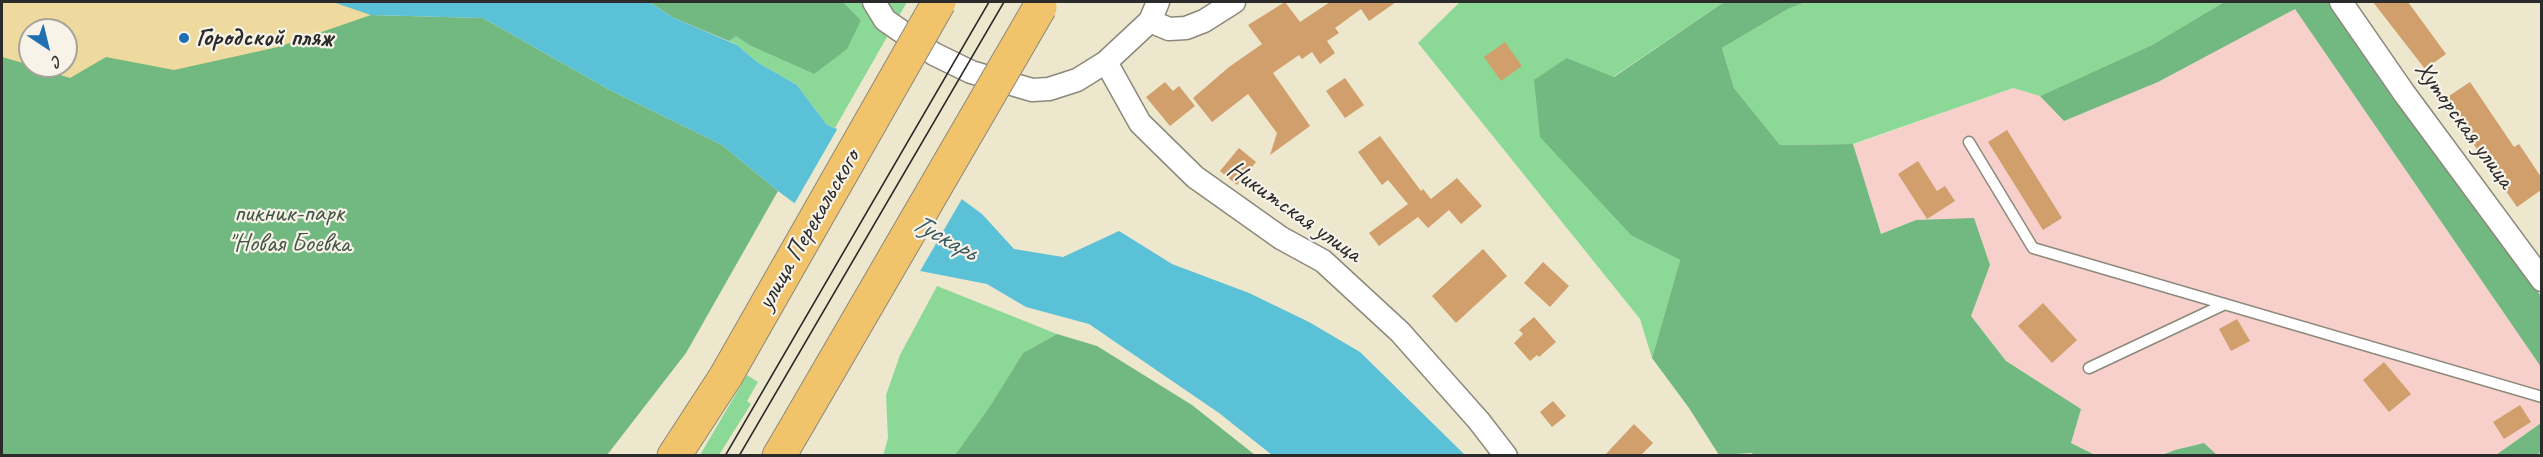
<!DOCTYPE html>
<html>
<head>
<meta charset="utf-8">
<style>
	body { margin:0 }
	#map { position:relative; width:2543px; height:457px; overflow:hidden; background:#ece7cd; font-family:Caveat,sans-serif }
	canvas { display:block }
	.frame { position:absolute; inset:0; border:3px solid #2b2b2b; pointer-events:none }
	.north { position:absolute; left:18px; top:18px; width:60px; height:60px; box-sizing:border-box; background:#f7f3e8; border:2px solid #a5a39c; border-radius:50%; rotate:145deg; font-size:16px; font-weight:700; line-height:24px; text-align:center; color:#2b2b2b }
	.north::after { content:''; display:block; margin:auto; width:21px; height:27px; background:#1f6fb2; clip-path:polygon(50% 0,100% 100%,50% 72%,0 100%) }
</style>
</head>
<body>
<div id="map">
<canvas width="2543" height="457"></canvas>
<div class="frame"></div>
<div class="north">С</div>
</div>
<script>
const c = document.querySelector('canvas').getContext('2d');
c.lineJoin = 'round';
function fillPath(path, color) { c.fillStyle = color; c.fill(path, 'evenodd'); }
const shape = rows => new Path2D(rows.map(r => 'M' + r).join(''));
function strokePath(path, color, width, dash) { c.strokeStyle = color; c.lineWidth = width; c.lineCap = dash ? 'butt' : 'round'; c.setLineDash(dash || []); c.stroke(path); }
function label(font, color, halo, rows, align = 'center') {
  c.font = font + ' Caveat,sans-serif'; c.lineWidth = 4.5; c.setLineDash([]); c.textBaseline = 'middle'; c.strokeStyle = halo; c.fillStyle = color; for (const [text, x, y, turn = 0] of rows) {
    c.save(); c.translate(x, y); c.rotate((+turn || 0) * Math.PI / 180); c.textAlign = isNaN(turn) ? turn : align; if (halo) c.strokeText(text, 0, 0); c.fillText(text, 0, 0); c.restore();
  }
}
fillPath(shape([
	[2295,9,2541,367,2541,423,2496,455,2217,456,2204,443,2162,455,2095,455,2071,443,2081,409,2006,361,1971,316,1990,265,1916,220,1881,234,1853,145,2013,88,2040,96,2064,121,2158,82]
]), '#f7d0cb');
fillPath(shape([
	[843,2,907,2,835,128,827,125,797,85,757,62,737,45,729,41,736,35,751,46,814,74,861,20],
	[1460,2,1724,2,1613,77,1567,58,1632,236,1680,260,1652,358,1640,319,1418,43],
	[1806,2,2224,2,2152,45,2040,96,2013,88,1853,144,1780,145,1734,88,1722,48,1788,9],
	[937,286,1057,334,1023,353,990,406,955,455,883,456,888,438,886,395,900,355],
	[747,375,758,382,747,401,751,404,719,455,700,455]
]), '#8cd997');
fillPath(shape([
	[2,2,333,2,371,15,483,18,608,89,722,145,778,191,686,353,607,455,2,455],
	[30,30,66,30,66,66,30,66],
	[649,2,843,2,861,20,847,49,814,74,751,46,736,36,729,41,674,18],
	[1724,2,1806,2,1788,9,1722,48,1734,88,1780,145,1853,144,1881,234,1916,220,1974,218,1990,265,1971,316,2006,361,2081,409,2071,443,2095,455,1754,456,1752,453,1719,455,1689,408,1652,358,1680,260,1632,236,1540,137,1534,80,1567,58,1614,77],
	[2224,2,2332,2,2541,296,2541,367,2295,9,2158,82,2064,121,2040,96,2152,45],
	[1057,334,1097,346,1192,405,1255,455,955,455,990,406,1023,353],
	[2541,423,2541,452,2536,455,2496,455],
	[2204,443,2217,455,2162,455,2175,450]
]), '#71b980');
fillPath(shape([
	[2,2,333,2,371,15,278,47,174,70,106,57,70,78,32,66,66,66,66,30,30,30,30,65,2,57]
]), '#eeda9e');
fillPath(shape([
	[333,2,649,2,674,18,737,45,757,62,797,85,827,125,902,155,982,214,1014,249,1063,257,1119,231,1172,264,1249,293,1309,322,1360,352,1465,455,1272,455,1219,413,1089,324,1026,307,987,284,910,269,836,234,778,191,722,145,608,89,483,18,371,15]
]), '#5ac1d7');
fillPath(shape([
	[839,126,904,153,963,197,919,273,909,271,835,236,793,206]
]), '#ece7cd');
fillPath(shape([
	[1285,2,1300,22,1330,2,1396,2,1369,21,1361,9,1335,28,1339,33,1327,41,1335,53,1320,64,1312,52,1302,59,1299,55,1273,73,1310,126,1270,155,1277,133,1248,94,1212,122,1193,98,1229,67,1262,44,1248,25],
	[2373,2,2408,2,2446,54,2425,69],
	[1505,42,1522,66,1501,81,1484,57],
	[1345,78,1364,105,1345,118,1326,91],
	[1165,82,1173,91,1179,86,1195,106,1170,126,1146,97],
	[2470,82,2514,147,2519,144,2541,177,2541,190,2517,207,2443,100],
	[2007,130,2062,218,2043,230,1988,142],
	[1380,136,1421,191,1423,189,1431,199,1457,178,1482,206,1461,224,1449,210,1428,228,1418,217,1379,246,1369,233,1408,204,1388,180,1382,185,1358,152],
	[1239,148,1256,162,1237,185,1220,171],
	[1918,161,1937,191,1945,186,1955,201,1927,219,1898,174],
	[1483,249,1507,276,1456,323,1432,296],
	[1543,262,1569,286,1550,307,1524,283],
	[2043,303,2077,340,2052,363,2018,326],
	[1534,317,1556,342,1539,357,1537,355,1530,361,1514,343,1523,334,1519,330],
	[2237,319,2250,341,2231,351,2219,329],
	[2384,362,2411,394,2389,412,2363,380],
	[1553,401,1566,416,1552,427,1540,412],
	[2520,405,2531,422,2504,439,2493,422],
	[1634,424,1653,443,1640,456,1604,456]
]), '#d19f6b');
const lane = shape([
	[1969,142,2033,248,2542,397],
	[2089,368,2225,304]
]);
const street = shape([
	[874,2,885,20,934,54,971,72,1032,90,1049,89,1077,80,1106,62,1150,21],
	[2341,2,2404,93,2542,280],
	[1150,21,1169,29,1186,28,1204,21,1234,2],
	[1150,21,1158,2],
	[1106,62,1140,123,1195,177,1281,238,1323,261,1400,332,1479,421,1506,456]
]);
const primary = shape([
	[674,456,726,376],
	[779,456,799,422]
]);
strokePath(lane, '#8c897c', 13);
strokePath(street, '#8c897c', 25);
strokePath(primary, '#8c897c', 35);
strokePath(lane, '#fff', 10);
strokePath(street, '#fff', 22);
strokePath(primary, '#f1c36a', 33);
strokePath(shape([
	[725,456,989,2],
	[739,456,1004,2]
]), '#2b2b2b', 1.5);
const primaryBridge = shape([
	[726,376,939,2],
	[799,422,1040,7]
]);
strokePath(primaryBridge, '#8c897c', 35, []);
strokePath(primaryBridge, '#f1c36a', 33);
for (const [x, y, r, color] of [
	[184,38,6,"#1f6fb2"]
]) { const dot = new Path2D(); dot.arc(x, y, r, 0, 2 * Math.PI); c.fillStyle = color; c.fill(dot); strokePath(dot, '#f7f3e8', 2); }
label('bold 26px', '#2b2b2b', '#f7f3e8', [
	["Городской пляж",196,38]
], 'left');
label('26px', '#2b2b2b', '#f7f3e8', [
	["Хуторская улица",2464,125,54],
	["Никитская улица",1294,212,35],
	["улица Перекальского",809,230,-60]
]);
label('26px', '#435646', '#f7f3e8', [
	["пикник-парк",289,214],
	["\"Новая Боевка",289,244]
]);
label('italic 27px', '#39585f', '#f7f3e8', [
	["Тускарь",944,238,29]
]);
</script>
</body>
</html>
